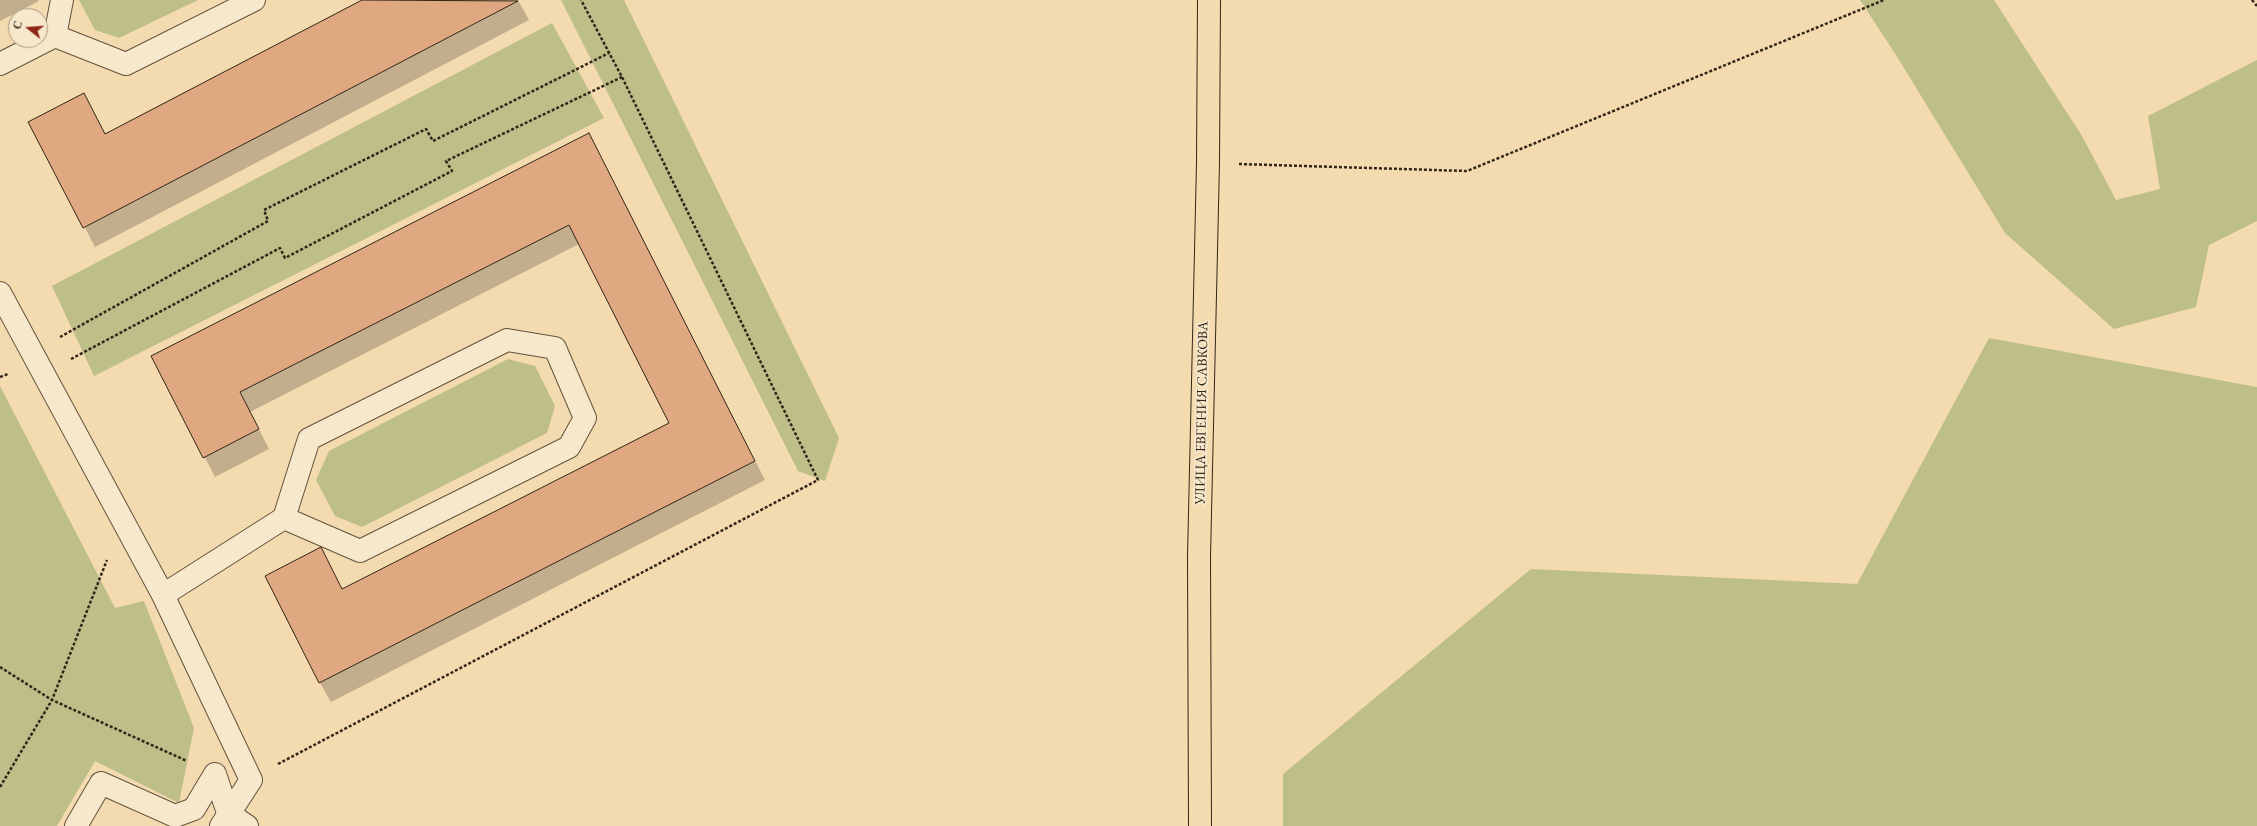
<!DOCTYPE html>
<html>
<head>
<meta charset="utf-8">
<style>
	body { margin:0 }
	#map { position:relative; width:2257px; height:826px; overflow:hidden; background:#f3daaf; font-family:"EB Garamond",serif }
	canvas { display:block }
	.north { position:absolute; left:8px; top:8px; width:40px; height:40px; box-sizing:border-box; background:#f7e7cb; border:1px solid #a89a84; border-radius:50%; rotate:287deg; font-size:11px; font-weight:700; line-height:16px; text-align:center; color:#322619 }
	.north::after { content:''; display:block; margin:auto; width:14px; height:18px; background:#8f2418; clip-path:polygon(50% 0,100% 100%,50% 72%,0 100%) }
</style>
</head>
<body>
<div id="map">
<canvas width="2257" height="826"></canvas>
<div class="north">С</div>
</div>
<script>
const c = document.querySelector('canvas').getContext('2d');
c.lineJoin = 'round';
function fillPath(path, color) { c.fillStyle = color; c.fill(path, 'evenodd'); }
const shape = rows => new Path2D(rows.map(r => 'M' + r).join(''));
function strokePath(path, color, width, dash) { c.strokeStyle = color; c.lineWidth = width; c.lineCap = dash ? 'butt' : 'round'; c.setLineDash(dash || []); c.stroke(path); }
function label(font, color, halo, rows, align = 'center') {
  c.font = font + ' "EB Garamond",serif'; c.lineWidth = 4; c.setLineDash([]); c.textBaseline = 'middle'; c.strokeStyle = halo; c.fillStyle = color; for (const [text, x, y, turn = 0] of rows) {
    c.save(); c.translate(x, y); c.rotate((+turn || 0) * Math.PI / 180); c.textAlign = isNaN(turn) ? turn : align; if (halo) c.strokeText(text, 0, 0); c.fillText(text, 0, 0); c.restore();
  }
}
fillPath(shape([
	[79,0,198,0,119,38,95,30],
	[561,0,624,0,839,438,825,481,798,471],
	[1860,0,1994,0,2082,136,2116,200,2160,189,2148,116,2257,60,2257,221,2209,245,2196,307,2114,329,2005,233,1896,55],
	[552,23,604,118,94,376,52,286],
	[1989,338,2257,387,2257,826,1283,826,1283,774,1531,569,1857,584],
	[508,359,535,366,555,406,547,433,362,527,335,516,316,480,329,451],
	[0,386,115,608,144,601,194,728,179,803,95,761,57,826,0,826]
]), '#bebe88');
fillPath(shape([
	[0,0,38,0,39,1,0,21],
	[364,0,518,0,529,20,95,247,30,122,83,94,105,135],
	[588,134,765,480,331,702,320,683,321,549,343,590,670,423,579,244,250,412,269,449,215,477,153,356]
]), '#0003');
const building = shape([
	[362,0,518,1,83,228,28,122,84,93,105,134,362,0],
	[589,133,755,461,319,683,265,576,321,547,342,589,669,423,582,251,569,225,240,392,259,429,203,458,151,356,589,133]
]);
fillPath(building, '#dfa880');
strokePath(building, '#322619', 1);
const minor = shape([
	[55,36,62,0],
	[0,64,55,36,126,64,254,0],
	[0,293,163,595,251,780,221,826],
	[507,340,555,348,585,418,569,447,360,551,284,518,309,439,507,340],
	[163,595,284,518],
	[76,826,101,783,175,816,194,809,215,774,228,813,247,826]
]);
const major = shape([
	[1200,826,1199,557,1208,163,1209,0]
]);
strokePath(minor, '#62533e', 24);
strokePath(major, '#322619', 24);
strokePath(shape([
	[2252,0,2257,6],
	[1239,164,1467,171,1884,0],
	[60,337,268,221,264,210,426,129,433,141,609,53],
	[71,359,280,248,285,258,452,171,446,161,622,77],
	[0,377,8,374],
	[0,667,52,700,187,761],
	[278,764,818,480,622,77,581,0],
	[0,787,52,700,107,560]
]), '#322619', 2.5, [3, 2]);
strokePath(minor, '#f7e7cb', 22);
strokePath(major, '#f3daaf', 22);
label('14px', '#322619', '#f7e7cb', [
	["УЛИЦА ЕВГЕНИЯ САВКОВА",1202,413,-89]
]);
</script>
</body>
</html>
